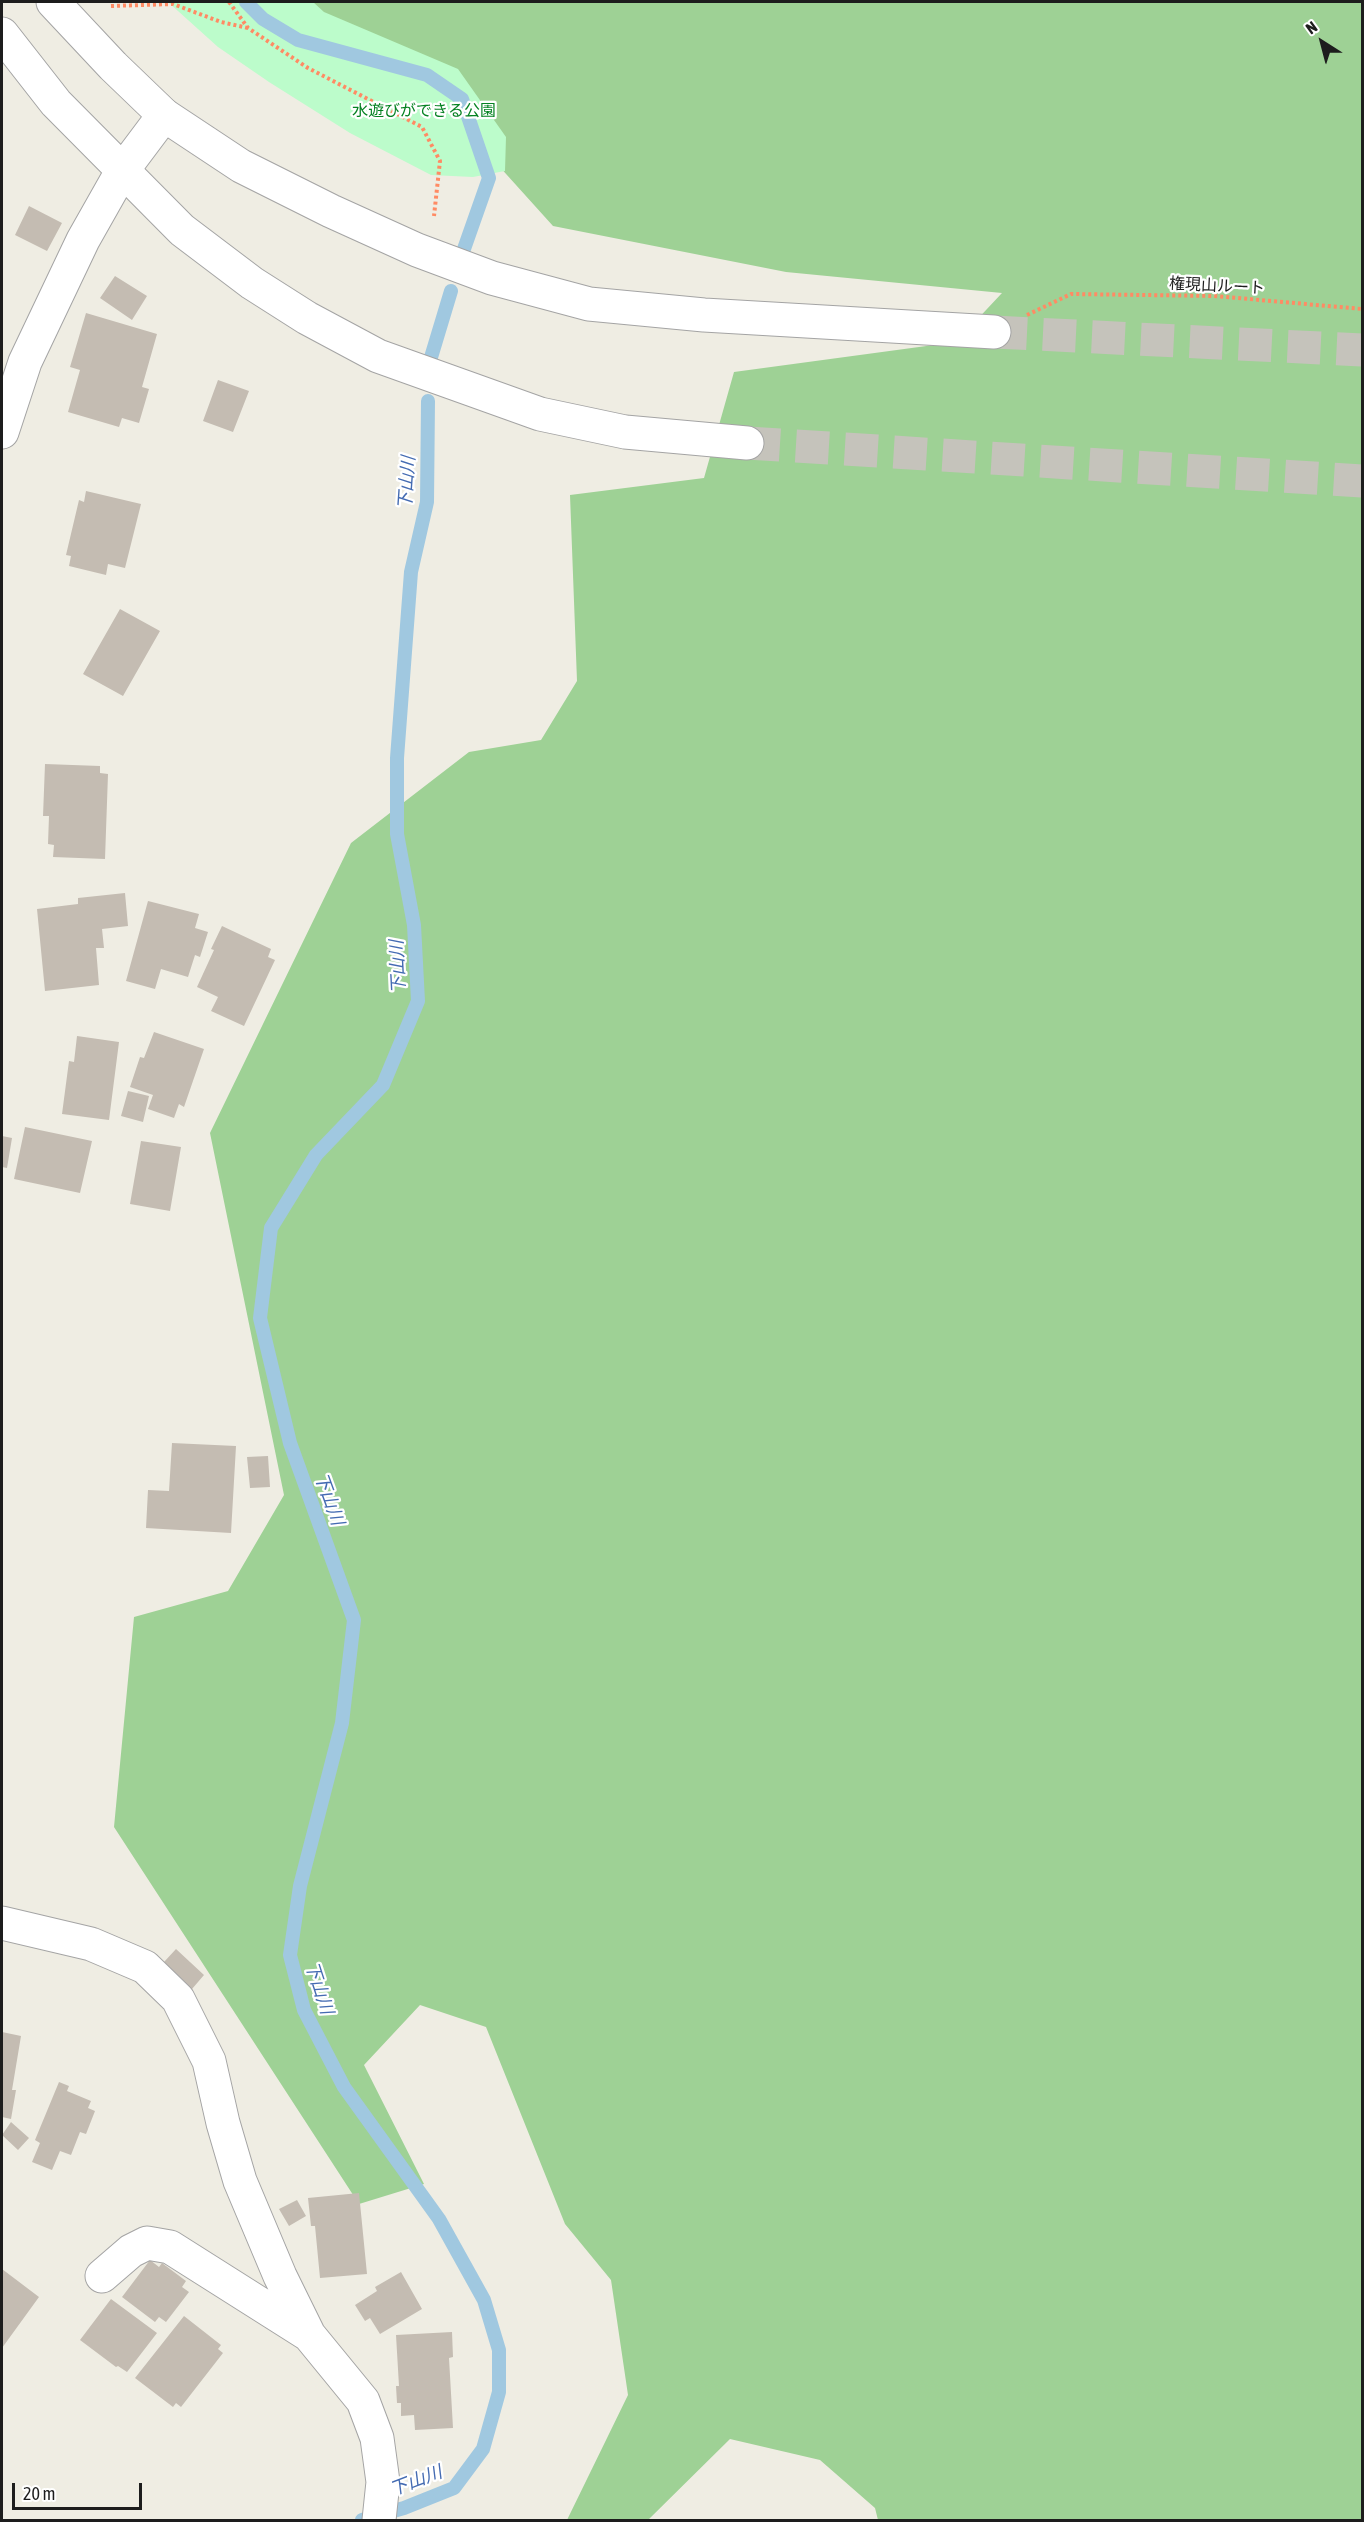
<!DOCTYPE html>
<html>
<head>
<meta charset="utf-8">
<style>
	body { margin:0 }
	#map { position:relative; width:1364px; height:2522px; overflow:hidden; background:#efede3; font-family:"Asap Condensed",sans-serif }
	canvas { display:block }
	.frame { position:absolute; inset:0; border:3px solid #1d1d1d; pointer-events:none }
	.north { position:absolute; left:1292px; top:12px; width:60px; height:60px; -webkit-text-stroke:4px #fff; paint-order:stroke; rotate:324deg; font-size:16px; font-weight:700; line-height:24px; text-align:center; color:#1d1d1d }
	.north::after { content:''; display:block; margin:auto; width:21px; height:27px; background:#1d1d1d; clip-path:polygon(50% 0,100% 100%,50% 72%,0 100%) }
	.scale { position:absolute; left:12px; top:2483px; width:130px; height:27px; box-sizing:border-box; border:3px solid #1d1d1d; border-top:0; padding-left:8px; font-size:18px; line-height:21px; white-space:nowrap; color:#1d1d1d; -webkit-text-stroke:4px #fff; paint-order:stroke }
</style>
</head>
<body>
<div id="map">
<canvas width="1364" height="2522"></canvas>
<div class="frame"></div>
<div class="north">N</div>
<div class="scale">20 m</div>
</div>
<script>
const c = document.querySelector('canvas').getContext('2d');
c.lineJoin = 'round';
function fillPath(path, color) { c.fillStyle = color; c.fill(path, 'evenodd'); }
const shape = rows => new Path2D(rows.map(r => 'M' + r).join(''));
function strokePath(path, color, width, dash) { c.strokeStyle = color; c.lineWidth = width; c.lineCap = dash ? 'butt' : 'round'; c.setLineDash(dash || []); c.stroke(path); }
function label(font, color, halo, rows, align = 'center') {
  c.font = font + ' "Asap Condensed","Noto Sans JP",sans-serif'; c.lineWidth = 4.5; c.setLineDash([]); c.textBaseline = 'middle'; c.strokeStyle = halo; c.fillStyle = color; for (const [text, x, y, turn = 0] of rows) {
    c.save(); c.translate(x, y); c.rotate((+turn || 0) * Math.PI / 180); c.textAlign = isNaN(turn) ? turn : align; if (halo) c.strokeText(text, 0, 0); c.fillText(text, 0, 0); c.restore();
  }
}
fillPath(shape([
	[259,2,1362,2,1362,2520,878,2520,875,2508,820,2460,730,2439,648,2520,567,2520,628,2395,611,2280,565,2224,486,2027,420,2005,364,2065,424,2184,359,2204,114,1827,134,1617,228,1591,284,1495,210,1133,351,843,469,752,541,740,577,681,570,495,704,478,734,372,956,342,1002,293,786,272,553,226,433,93]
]), '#9ed195');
fillPath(shape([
	[168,2,313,2,324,12,458,69,506,137,505,171,473,177,431,175,350,133,269,82,218,47]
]), '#bcfccb');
strokePath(shape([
	[246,2,263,19,298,40,427,75,462,99,489,178,464,249],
	[429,364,451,291],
	[362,2520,404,2508,454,2488,483,2449,499,2392,499,2350,484,2300,439,2219,344,2087,304,2010,290,1955,300,1886,342,1723,354,1620,290,1443,260,1318,271,1228,316,1155,383,1085,418,1001,414,925,397,834,397,758,411,572,427,502,428,401]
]), '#a0c8e0', 14);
fillPath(shape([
	[29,206,62,223,47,251,15,235],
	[115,276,147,296,132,320,100,298],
	[86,313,157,334,142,387,149,389,139,423,122,418,119,427,68,412,80,370,70,367],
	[218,380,249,391,233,432,203,421],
	[86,491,141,504,125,568,108,564,106,575,69,566,71,556,66,555,79,500,84,502],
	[120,609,160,631,123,696,83,674],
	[45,764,100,766,100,773,108,774,105,859,53,857,54,845,48,844,49,816,43,816],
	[125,893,128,926,102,929,104,948,96,948,99,985,45,991,37,909,78,904,78,898],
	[148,901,199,914,195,928,208,932,200,957,195,955,188,977,161,969,155,989,126,981],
	[222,926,271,949,268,957,275,960,244,1026,211,1011,218,997,197,987,214,950,211,949],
	[154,1032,204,1049,184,1107,179,1104,174,1118,148,1109,153,1095,130,1087,140,1057,144,1058],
	[77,1036,119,1042,109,1120,62,1114,69,1061,74,1062],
	[128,1091,149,1096,143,1122,121,1116],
	[25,1127,92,1141,80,1193,14,1179],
	[2,1136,12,1138,7,1168,2,1167],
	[141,1141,181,1147,170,1211,130,1204],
	[172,1443,236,1446,231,1533,146,1528,148,1490,169,1491],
	[268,1456,270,1487,250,1488,247,1457],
	[176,1949,204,1975,192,1989,164,1962],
	[2,2032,21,2036,12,2090,16,2090,11,2119,2,2117],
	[59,2082,69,2086,67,2091,91,2101,88,2108,95,2111,86,2134,80,2132,71,2155,60,2151,52,2170,32,2162,40,2143,35,2140],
	[11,2122,29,2138,18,2150,2,2135],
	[359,2193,367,2274,320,2278,315,2226,311,2226,308,2198],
	[297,2200,306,2216,289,2226,279,2209],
	[150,2260,159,2267,162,2263,186,2281,182,2287,189,2292,166,2322,159,2317,155,2322,122,2297],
	[2,2269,39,2297,2,2348],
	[401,2272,422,2309,380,2334,370,2318,365,2321,355,2305,377,2291,375,2287],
	[111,2299,157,2333,127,2372,118,2366,116,2367,80,2340],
	[184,2316,221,2345,218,2349,223,2353,181,2407,176,2403,173,2407,135,2378],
	[452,2332,453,2357,449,2358,453,2428,415,2430,414,2415,401,2416,401,2403,397,2403,396,2386,399,2386,396,2335]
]), '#c4bcb2');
strokePath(shape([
	[994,332,1362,350],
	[747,443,1362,481]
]), '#c5c3bb', 33, [33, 16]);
const minor = shape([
	[2,432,25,362,83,240,122,171,164,115],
	[2,1923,91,1944,145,1967,178,1999,209,2061,223,2123,240,2181,280,2276,309,2335,363,2401,377,2438,383,2482,379,2520],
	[102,2276,131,2251,147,2243,170,2247,309,2335]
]);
const tertiary = shape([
	[53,2,113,66,164,115,241,166,331,211,417,250,492,278,589,304,704,315,994,332],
	[2,34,56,103,182,230,252,283,307,318,378,356,540,414,625,432,747,443]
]);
strokePath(minor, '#a4a4a4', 35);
strokePath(tertiary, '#a4a4a4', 35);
strokePath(shape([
	[229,2,248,28,308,68,422,127,440,161,434,216],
	[111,6,173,4,221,22,248,28],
	[1027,315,1071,294,1215,296,1362,309]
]), '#ff8b64', 4, [3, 3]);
strokePath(minor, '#fff', 33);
strokePath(tertiary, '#fff', 33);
label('16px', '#058222', '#fff', [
	["水遊びができる公園",424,111]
]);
label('16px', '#1d1d1d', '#fff', [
	["権現山ルート",1217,286,3]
]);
label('italic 18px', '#446bb2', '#fff', [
	["下山川",407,483,-86],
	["下山川",398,967,-93],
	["下山川",329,1499,70],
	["下山川",319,1988,72],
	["下山川",416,2481,-21]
]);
</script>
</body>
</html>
